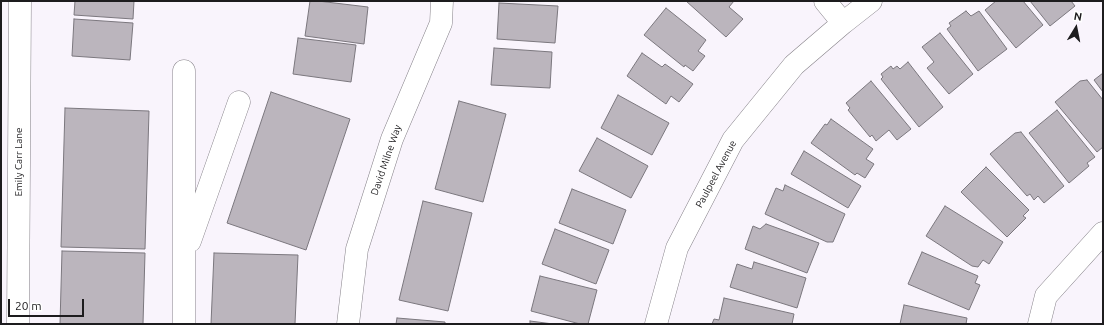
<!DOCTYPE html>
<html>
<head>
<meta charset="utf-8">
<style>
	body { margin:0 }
	#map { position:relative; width:1104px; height:325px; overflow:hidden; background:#f9f4fc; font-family:Ubuntu,sans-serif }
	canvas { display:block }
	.frame { position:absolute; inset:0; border:2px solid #1d1c1e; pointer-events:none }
	.north { position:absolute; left:1056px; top:8px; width:40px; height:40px; -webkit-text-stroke:3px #fff; paint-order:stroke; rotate:10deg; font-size:11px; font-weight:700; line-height:16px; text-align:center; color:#1d1c1e }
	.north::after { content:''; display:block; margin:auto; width:14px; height:18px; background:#1d1c1e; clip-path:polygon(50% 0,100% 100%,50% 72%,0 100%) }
	.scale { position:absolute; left:8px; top:299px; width:76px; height:18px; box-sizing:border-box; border:2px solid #1d1c1e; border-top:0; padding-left:5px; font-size:12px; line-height:14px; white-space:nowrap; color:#1d1c1e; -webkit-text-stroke:3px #fff; paint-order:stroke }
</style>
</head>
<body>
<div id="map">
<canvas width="1104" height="325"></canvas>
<div class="frame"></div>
<div class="north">N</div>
<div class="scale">20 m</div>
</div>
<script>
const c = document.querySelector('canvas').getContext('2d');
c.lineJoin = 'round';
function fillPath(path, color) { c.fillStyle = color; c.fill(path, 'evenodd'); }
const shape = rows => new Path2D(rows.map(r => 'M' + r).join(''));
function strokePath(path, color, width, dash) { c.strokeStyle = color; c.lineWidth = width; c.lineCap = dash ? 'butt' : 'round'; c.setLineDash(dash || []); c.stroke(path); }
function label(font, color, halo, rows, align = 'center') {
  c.font = font + ' Ubuntu,sans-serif'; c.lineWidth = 3; c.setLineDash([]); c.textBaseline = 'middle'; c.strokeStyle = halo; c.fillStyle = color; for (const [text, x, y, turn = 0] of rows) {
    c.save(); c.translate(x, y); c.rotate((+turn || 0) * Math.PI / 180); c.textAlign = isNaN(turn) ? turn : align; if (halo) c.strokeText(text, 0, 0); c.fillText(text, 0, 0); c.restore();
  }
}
const building = shape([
	[75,1,134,1,133,19,74,15,75,1],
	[310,1,318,1,368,7,364,44,305,36,310,1],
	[686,1,734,1,729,7,743,19,726,37,686,1],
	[996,1,1023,1,1043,25,1016,48,985,10,996,1],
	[1030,1,1071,1,1075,6,1050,26,1030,1],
	[499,3,558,6,555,43,497,39,499,3],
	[666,8,706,40,698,51,705,56,693,71,685,65,684,67,644,35,666,8],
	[966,11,971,16,979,11,1007,49,978,71,947,29,951,26,949,23,966,11],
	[74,19,133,23,130,60,72,56,74,19],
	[940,33,973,74,949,94,927,68,934,62,922,47,940,33],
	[298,38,356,45,351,82,293,74,298,38],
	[494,48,552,52,550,88,491,85,494,48],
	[642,53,662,67,665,64,693,84,679,102,671,96,666,104,627,76,642,53],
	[908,62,943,107,919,127,881,79,883,77,881,74,891,66,893,69,897,66,900,69,908,62],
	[1103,73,1103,92,1094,80,1103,73],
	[1087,80,1103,100,1103,147,1097,152,1055,102,1080,81,1087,80],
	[871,81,911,129,897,140,889,130,876,141,872,135,870,137,848,110,850,108,846,103,871,81],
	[271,92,350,119,306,250,227,223,271,92],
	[618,95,669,123,652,155,601,128,618,95],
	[459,101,506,114,483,202,435,189,459,101],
	[65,108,149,111,145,249,61,247,65,108],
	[1057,110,1095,157,1087,163,1089,166,1069,183,1029,133,1057,110],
	[831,119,873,149,866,159,874,164,865,178,857,173,855,175,811,143,825,124,827,125,831,119],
	[1021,132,1064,186,1044,203,1038,196,1034,200,1030,194,1027,196,990,154,1015,133,1021,132],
	[597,138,648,166,631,198,579,171,597,138],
	[804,151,861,186,848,208,791,174,804,151],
	[986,167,1029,210,1023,216,1026,218,1007,237,961,192,986,167],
	[785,185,845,214,833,242,827,242,765,214,776,188,783,191,785,185],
	[572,189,626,210,613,244,559,223,572,189],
	[423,201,472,213,448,311,399,300,423,201],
	[945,206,1003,242,989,264,983,260,978,267,972,266,926,236,945,206],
	[766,224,819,243,807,273,745,249,753,226,760,229,766,224],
	[555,229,609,250,596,284,542,264,555,229],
	[62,251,145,253,143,324,60,324,62,251],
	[922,252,978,276,975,283,980,285,969,310,908,284,922,252],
	[214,253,298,255,295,324,211,324,214,253],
	[754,262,806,278,797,308,730,287,737,264,752,269,754,262],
	[540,276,597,290,588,324,580,324,531,311,540,276],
	[724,298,794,314,792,324,712,324,714,319,719,320,724,298],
	[904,305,967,318,966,324,900,324,904,305],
	[397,318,445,322,445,324,396,324,397,318],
	[530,321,553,324,530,324,530,321]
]);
fillPath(building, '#bbb5bd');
strokePath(building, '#7b777e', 1);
const minor = shape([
	[825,1,843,23],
	[184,71,184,324],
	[190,241,239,102],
	[18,324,20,1],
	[348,324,357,249,392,139,441,23,442,1],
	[656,324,677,248,733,140,794,65,843,23,871,1],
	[1039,324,1046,296,1103,233]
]);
strokePath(minor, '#858188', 23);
strokePath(minor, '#fff', 22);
label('10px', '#1d1c1e', '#fff', [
	["David Milne Way",386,160,-71],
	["Emily Carr Lane",19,162,-90],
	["Paulpeel Avenue",716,174,-62]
]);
</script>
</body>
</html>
